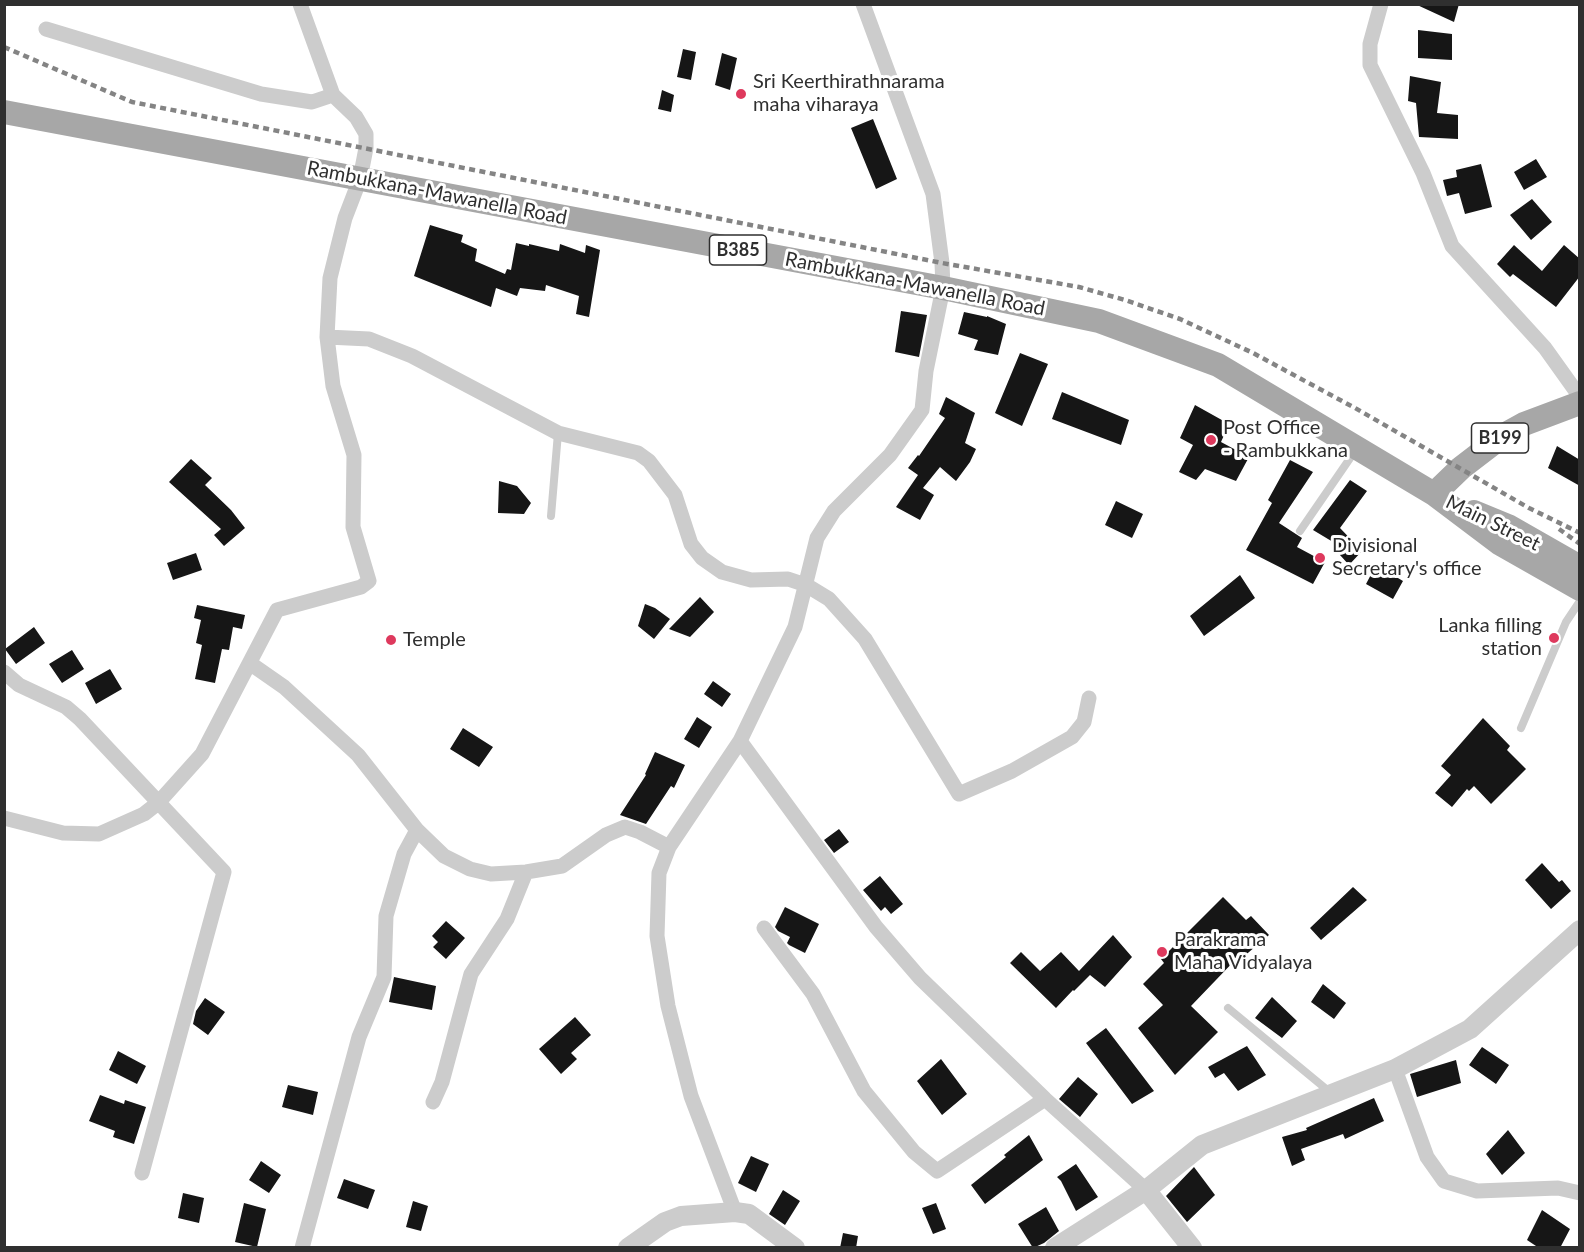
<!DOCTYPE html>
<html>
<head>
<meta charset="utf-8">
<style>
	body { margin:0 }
	#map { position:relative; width:1584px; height:1252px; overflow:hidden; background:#fff; font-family:Lato,sans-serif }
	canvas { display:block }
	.frame { position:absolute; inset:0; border:6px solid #2f2f2f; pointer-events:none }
</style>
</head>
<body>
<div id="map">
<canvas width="1584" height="1252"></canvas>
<div class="frame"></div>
</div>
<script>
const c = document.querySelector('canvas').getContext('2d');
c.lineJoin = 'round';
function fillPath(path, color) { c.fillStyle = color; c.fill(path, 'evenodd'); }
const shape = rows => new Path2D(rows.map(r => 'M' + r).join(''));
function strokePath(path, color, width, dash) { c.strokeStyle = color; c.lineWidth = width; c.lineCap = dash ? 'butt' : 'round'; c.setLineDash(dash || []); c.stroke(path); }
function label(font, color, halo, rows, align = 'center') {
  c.font = font + ' Lato,sans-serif'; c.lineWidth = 6; c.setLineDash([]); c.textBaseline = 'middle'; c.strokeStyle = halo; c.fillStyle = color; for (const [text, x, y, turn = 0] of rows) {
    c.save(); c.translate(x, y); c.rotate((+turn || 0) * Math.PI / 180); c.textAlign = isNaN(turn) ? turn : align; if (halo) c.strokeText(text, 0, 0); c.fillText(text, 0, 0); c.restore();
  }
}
fillPath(shape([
	[1415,4,1459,4,1454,22],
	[1418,30,1452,34,1452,60,1418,58],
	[683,49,696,52,691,80,677,77],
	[722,53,737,58,730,90,715,85],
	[1410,76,1441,82,1437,113,1458,115,1458,139,1419,137,1416,103,1408,101],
	[662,90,674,95,671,112,658,109],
	[873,119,897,179,876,189,851,128],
	[1536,159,1547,177,1524,190,1514,172],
	[1481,164,1492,207,1465,214,1459,193,1447,196,1443,180,1457,177,1456,170],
	[1532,199,1552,222,1531,240,1510,215],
	[430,225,463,235,461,242,477,249,475,261,505,274,507,269,511,270,516,243,529,246,529,244,559,251,560,244,585,253,586,245,600,250,589,317,576,314,579,296,546,285,545,291,520,288,517,296,496,288,491,307,414,276],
	[1514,245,1542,271,1564,245,1580,259,1580,276,1556,307,1513,274,1510,277,1497,264],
	[901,311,927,315,919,357,895,352],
	[964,312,987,317,987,316,1006,324,998,355,974,350,978,340,958,334],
	[1020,353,1048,364,1022,426,995,413],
	[1062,392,1129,420,1121,445,1052,419],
	[946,397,975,413,965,443,976,449,970,462,956,481,940,467,923,488,934,495,920,520,896,507,918,475,908,468,918,455,919,456,945,418,939,414],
	[1195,405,1229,424,1221,442,1249,457,1236,481,1205,469,1196,480,1179,472,1193,445,1180,438],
	[1557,446,1580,460,1580,486,1548,468],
	[191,459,212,478,205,485,231,510,245,528,224,546,214,535,221,529,169,482],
	[1290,460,1313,472,1279,523,1302,538,1297,547,1325,562,1313,584,1246,550,1272,503,1268,500],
	[1350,480,1367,491,1340,528,1362,551,1349,565,1331,545,1333,542,1313,530],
	[499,481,517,486,531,503,524,514,498,513],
	[1116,501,1143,514,1132,538,1105,525],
	[196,553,202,570,173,580,167,563],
	[1376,565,1403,581,1393,599,1366,584],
	[1240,575,1255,598,1204,636,1190,616],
	[700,597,714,612,690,637,669,629],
	[645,604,655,608,670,619,654,639,638,626],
	[197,605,245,615,242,629,233,627,229,650,222,649,215,683,195,679,202,645,196,643,201,620,194,618],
	[34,627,45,643,16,664,5,649],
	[72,650,84,669,62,683,49,664],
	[110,669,122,689,96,704,85,683],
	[713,681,731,694,722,707,704,694],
	[697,717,712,727,699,748,684,739],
	[1483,718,1510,746,1507,750,1526,769,1491,804,1474,786,1469,791,1467,789,1452,807,1435,793,1451,775,1441,766],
	[463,728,493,747,479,767,450,749],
	[655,752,685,765,674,788,671,786,646,824,620,815,646,775,645,774],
	[839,829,849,842,834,853,824,840],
	[1542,863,1559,882,1562,880,1571,891,1551,909,1525,880],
	[880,876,903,904,891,914,885,907,881,911,863,890],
	[1353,887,1367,900,1321,940,1310,928],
	[1223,897,1246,920,1251,916,1269,935,1242,958,1239,956,1191,1006,1218,1032,1175,1075,1138,1028,1163,1005,1143,984,1164,963,1161,959],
	[785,907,819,924,805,953,789,945,787,943,790,937,778,931,775,927],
	[446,921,465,938,446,959,433,947,438,942,432,936],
	[1113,935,1132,957,1105,987,1090,975,1074,991,1073,990,1056,1008,1010,963,1021,952,1040,971,1061,952,1079,971],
	[394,977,436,986,432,1010,389,1002],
	[1323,984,1346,1003,1334,1019,1311,1002],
	[1272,997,1297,1021,1282,1038,1255,1018],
	[205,998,225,1012,208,1035,193,1024,196,1011],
	[575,1017,591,1035,571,1053,577,1059,561,1074,539,1049],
	[1106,1028,1154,1091,1132,1104,1086,1043],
	[1247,1046,1266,1075,1238,1091,1224,1073,1215,1078,1208,1067],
	[1482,1047,1509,1065,1496,1084,1469,1065],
	[118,1051,146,1066,137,1084,109,1070],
	[941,1059,967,1094,942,1115,917,1081],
	[1456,1060,1461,1083,1417,1097,1410,1074],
	[1078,1077,1098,1094,1080,1117,1059,1099],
	[288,1085,318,1092,313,1115,282,1107],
	[100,1095,124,1104,125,1100,146,1107,134,1144,113,1137,115,1131,89,1121],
	[1374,1098,1384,1121,1345,1139,1343,1134,1301,1149,1305,1160,1292,1166,1282,1137,1307,1130,1306,1128],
	[1508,1130,1525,1153,1502,1175,1486,1154],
	[1029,1135,1043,1160,985,1204,971,1185,1006,1157,1004,1155],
	[751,1156,769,1164,756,1192,738,1183],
	[261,1161,281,1175,269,1193,249,1180],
	[1076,1164,1098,1197,1076,1211,1061,1181,1057,1177],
	[1194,1167,1215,1195,1187,1222,1166,1196],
	[344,1179,375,1190,368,1209,337,1198],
	[783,1190,800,1201,785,1225,769,1214],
	[183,1193,204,1198,199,1223,178,1218],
	[413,1201,428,1206,421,1231,406,1227],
	[244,1203,266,1209,257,1247,235,1242],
	[936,1203,946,1229,933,1234,922,1208],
	[1046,1207,1059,1231,1044,1243,1033,1248,1018,1224],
	[1542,1210,1570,1229,1560,1248,1539,1248,1527,1240],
	[843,1233,858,1236,856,1248,840,1248]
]), '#161616');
strokePath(shape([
	[551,516,558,433],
	[1300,531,1355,451],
	[1521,728,1566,622,1580,601],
	[1228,1008,1331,1093]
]), '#ccc', 8);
strokePath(shape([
	[1381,4,1370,44,1370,65,1423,173,1452,246,1545,348,1580,397],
	[46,29,261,94,312,102,333,95],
	[327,337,369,339,412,356,558,433,638,453,649,461,675,495,691,544,702,558,722,572,751,580,788,579,806,585,829,599,865,639,959,794,1012,771,1072,737,1084,722,1089,698],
	[251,664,284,687,358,755,417,830,444,856,470,869,491,874,526,872,562,866,606,835,625,827,640,832,669,847],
	[4,672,19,685,66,707,80,719,224,872,142,1173],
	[740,741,876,927,920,978,1045,1099,1146,1190],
	[4,818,63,833,99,834,144,814,158,803,202,754,277,610,361,587,369,581,353,527,354,455,333,386,327,337,330,278,345,218,360,179,366,148,366,134,356,117,333,95,300,4],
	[764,928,813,994,864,1091,914,1152,937,1171,1045,1099],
	[1395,1069,1427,1157,1444,1181,1477,1191,1558,1188,1580,1193],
	[433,1102,442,1082,471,974,507,919,526,872],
	[735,1212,691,1096,668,1006,657,936,659,873,669,847,740,741,795,627,817,538,834,511,890,455,922,410,926,371,943,288,942,263,933,194,863,4],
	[302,1248,359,1037,384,977,386,916,404,854,417,830]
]), '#ccc', 15);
strokePath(shape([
	[1146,1190,1192,1248],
	[628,1248,665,1222,681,1216,735,1212,749,1214,795,1248],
	[1055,1248,1146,1190,1202,1145,1395,1069,1470,1029,1580,930]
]), '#ccc', 20);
strokePath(shape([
	[4,112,943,288,1099,321,1218,365,1434,494,1499,543,1580,589],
	[1434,494,1461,468,1504,435,1524,424,1580,403],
	[1474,512,1508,526,1580,567]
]), '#a7a7a7', 24);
strokePath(shape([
	[4,47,132,102,942,263,1079,287,1125,300,1180,319,1253,353,1355,408,1529,508,1580,533],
	[1559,529,1580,544]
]), '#848484', 4.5, [6, 4.5]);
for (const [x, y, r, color] of [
	[741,94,6,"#de395d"],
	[1211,440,6,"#de395d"],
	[1320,558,6,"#de395d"],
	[1554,638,6,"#de395d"],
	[391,640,6,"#de395d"],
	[1162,952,6,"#de395d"]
]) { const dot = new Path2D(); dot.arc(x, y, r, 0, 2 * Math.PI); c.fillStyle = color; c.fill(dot); strokePath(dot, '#fff', 2); }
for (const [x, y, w] of [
	[738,250,57],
	[1500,438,57]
]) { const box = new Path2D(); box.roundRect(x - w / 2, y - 15, w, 30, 4.5); c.fillStyle = '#fff'; c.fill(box); strokePath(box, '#2f2f2f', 1.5); }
label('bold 18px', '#2f2f2f', null, [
	["B385",738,250],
	["B199",1500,438]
]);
label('20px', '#2f2f2f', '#fff', [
	["Sri Keerthirathnarama",753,82],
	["maha viharaya",753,105],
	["Post Office",1223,428],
	["- Rambukkana",1223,451],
	["Divisional",1332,546],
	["Secretary's office",1332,569],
	["Lanka filling",1542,626,"right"],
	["station",1542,649,"right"],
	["Temple",403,640],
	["Parakrama",1174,940],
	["Maha Vidyalaya",1174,963]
], 'left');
label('20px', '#2f2f2f', '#fff', [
	["Rambukkana-Mawanella Road",437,193,11],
	["Rambukkana-Mawanella Road",915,284,11],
	["Main Street",1493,523,26]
]);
</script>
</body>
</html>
